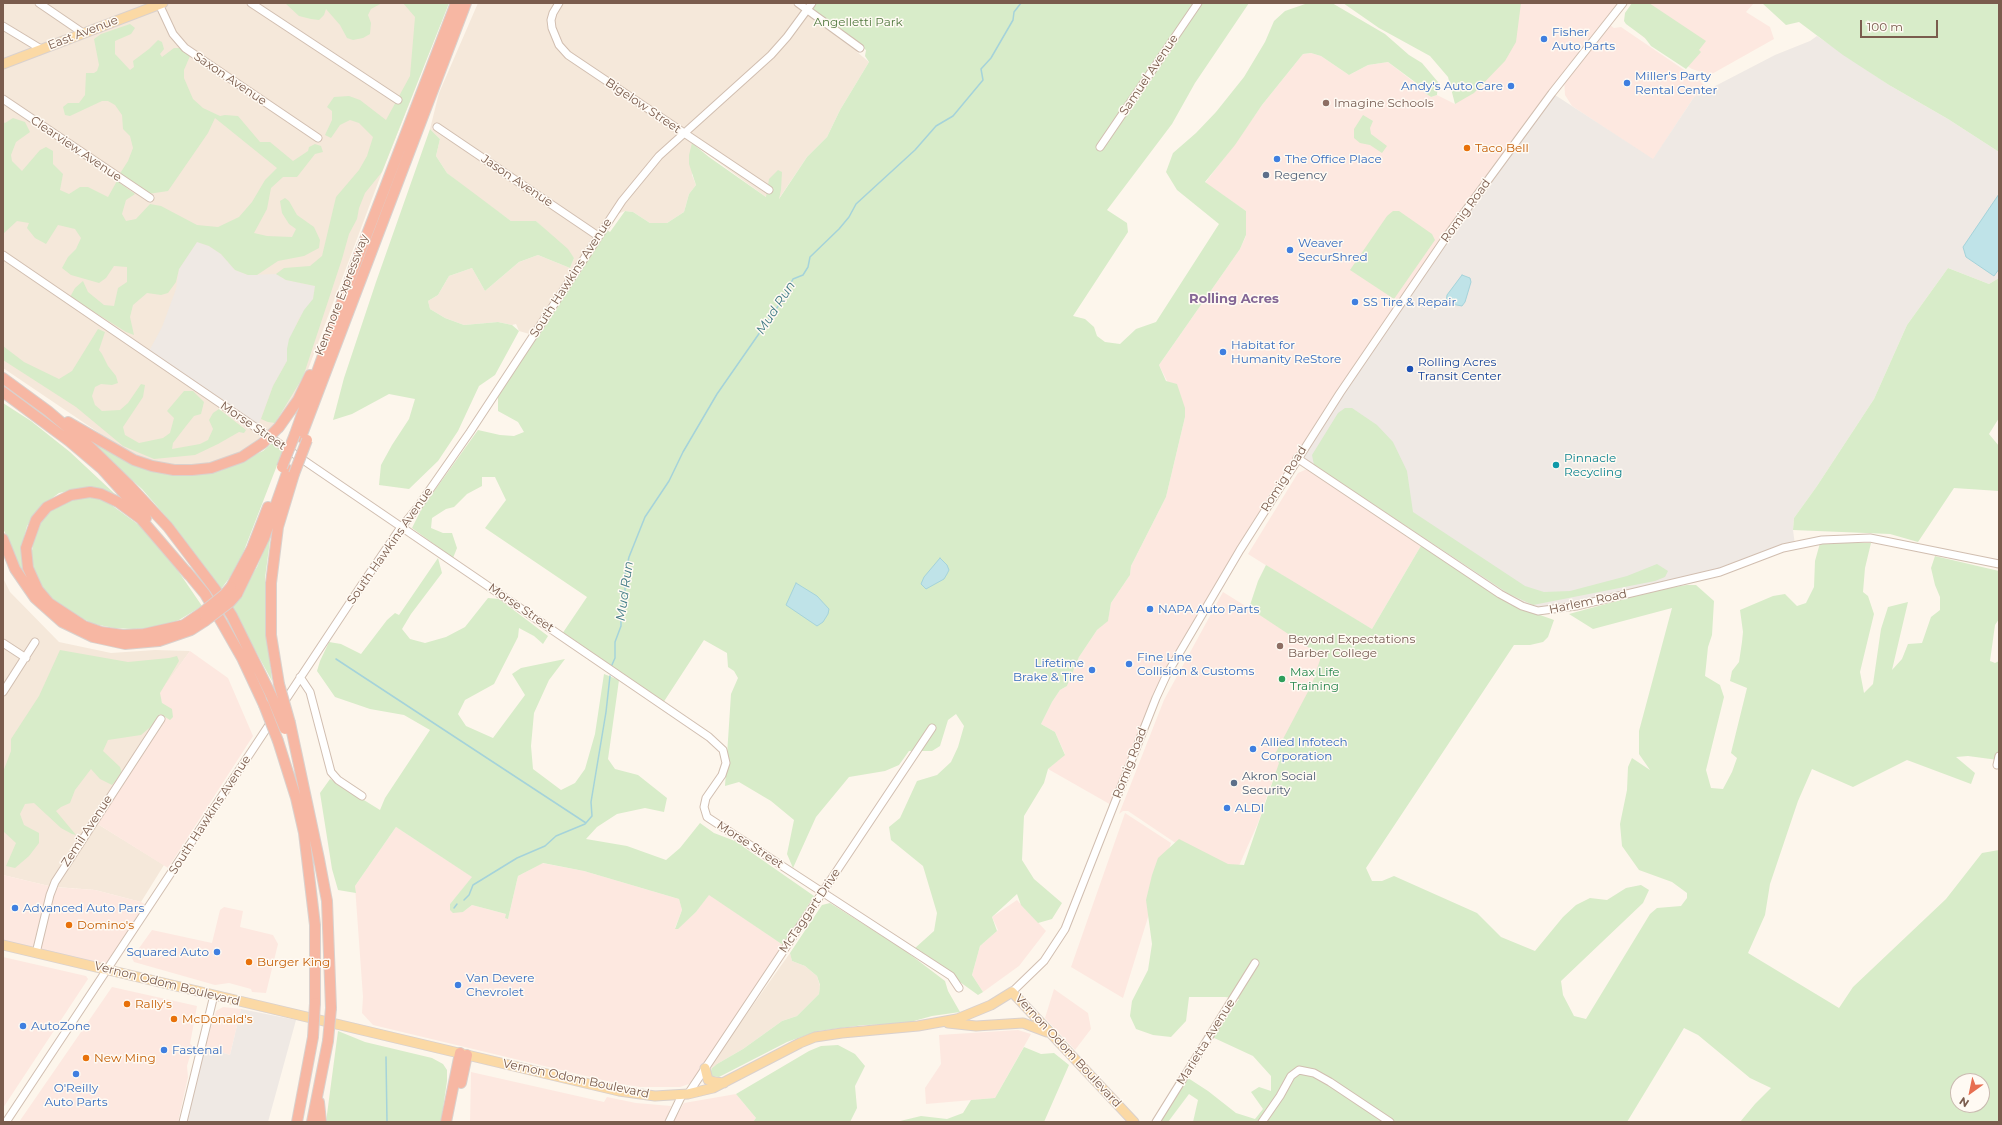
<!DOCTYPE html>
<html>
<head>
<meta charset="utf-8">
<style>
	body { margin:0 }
	#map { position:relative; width:2002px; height:1125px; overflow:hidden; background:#fdf6ec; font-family:Montserrat,sans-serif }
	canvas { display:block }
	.frame { position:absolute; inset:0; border:4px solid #7a5c4d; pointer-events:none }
	.north { position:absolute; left:1950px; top:1073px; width:40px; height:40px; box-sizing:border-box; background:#fffaf3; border:1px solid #cabbb1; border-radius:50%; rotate:213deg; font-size:11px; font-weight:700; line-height:16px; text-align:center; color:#7a5c4d }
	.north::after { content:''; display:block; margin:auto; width:14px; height:18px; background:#e76f51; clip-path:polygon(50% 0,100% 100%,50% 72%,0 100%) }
	.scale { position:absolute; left:1860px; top:20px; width:78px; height:18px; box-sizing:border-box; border:2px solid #7a5c4d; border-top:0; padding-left:5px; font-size:12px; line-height:14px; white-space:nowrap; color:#7a5c4d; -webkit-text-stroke:3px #fffaf3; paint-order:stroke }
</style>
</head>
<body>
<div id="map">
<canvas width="2002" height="1125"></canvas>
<div class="frame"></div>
<div class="north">N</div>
<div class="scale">100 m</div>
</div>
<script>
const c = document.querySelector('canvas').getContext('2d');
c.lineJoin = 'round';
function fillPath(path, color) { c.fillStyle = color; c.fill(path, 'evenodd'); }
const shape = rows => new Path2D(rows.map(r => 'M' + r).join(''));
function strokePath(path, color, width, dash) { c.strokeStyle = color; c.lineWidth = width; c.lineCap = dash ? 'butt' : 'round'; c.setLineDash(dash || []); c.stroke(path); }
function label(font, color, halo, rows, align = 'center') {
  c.font = font + ' Montserrat,sans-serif'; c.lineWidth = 3; c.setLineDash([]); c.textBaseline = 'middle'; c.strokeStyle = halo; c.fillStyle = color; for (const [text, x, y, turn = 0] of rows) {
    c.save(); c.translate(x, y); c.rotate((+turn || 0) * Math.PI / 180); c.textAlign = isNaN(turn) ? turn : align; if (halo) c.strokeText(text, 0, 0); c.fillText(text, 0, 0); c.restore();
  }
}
fillPath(shape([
	[3,3,162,3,3,64],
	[168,3,449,3,382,172,303,383,289,408,258,441,246,449,218,461,201,465,181,465,149,461,117,445,3,368,3,67],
	[478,3,815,3,814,5,852,42,857,52,869,62,840,110,827,137,807,157,778,200,766,197,692,143,692,175,696,185,689,194,684,212,667,223,650,223,633,212,625,211,611,217,533,335,519,331,516,324,512,325,498,322,464,325,445,318,430,309,428,301,438,295,449,276,472,268,485,291,519,262,538,255,570,268,574,258,536,221,511,221,473,194,447,173,436,156,440,139,430,129,439,93],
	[3,578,10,592,59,642,111,653,155,650,190,651,160,693,161,719,53,887,3,875],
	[96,823,164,865,141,902,95,890,56,887],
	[790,953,792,961,805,966,817,976,820,986,819,994,797,1016,782,1021,743,1049,717,1064,712,1068,711,1072,709,1067]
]), '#f5e8da');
fillPath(shape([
	[1519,3,1623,3,1607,23,1614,28,1621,27,1699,80,1708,89,1694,97,1653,160,1572,106,1565,95,1564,78,1340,393,1167,674,1113,806,1048,769,1065,754,1055,732,1041,724,1052,702,1060,690,1067,686,1079,657,1097,630,1108,620,1111,603,1130,575,1131,566,1166,497,1185,417,1159,365,1240,249,1246,236,1246,211,1205,183,1234,145,1262,105,1303,54,1311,53,1321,56,1349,75,1368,65,1388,62,1419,86,1425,93,1431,97,1437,95,1455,104],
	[1648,3,1754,3,1746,12,1770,27,1774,39,1710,75,1692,69,1650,43,1630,25],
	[1307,469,1422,544,1372,629,1318,598,1248,554,1298,473],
	[1223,592,1334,661,1270,787,1258,823,1234,877,1177,844,1128,811,1123,811,1119,814,1164,700],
	[190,651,228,678,253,736,168,868,96,823,161,722,162,703,159,693],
	[1125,813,1171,843,1123,998,1071,967],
	[396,827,473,877,450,904,463,912,472,905,506,914,508,919,518,876,542,863,584,871,679,899,682,910,675,928,678,928,696,912,709,894,783,945,698,1073,689,1084,680,1087,640,1087,615,1083,373,1025,362,1013,363,997,355,886],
	[3,875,53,887,95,890,141,902,150,907,108,970,3,945],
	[1017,900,1046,931,1019,966,983,992,972,975,980,946,998,930,992,917],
	[224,907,243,911,240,927,273,935,278,944,266,993,252,992,251,989,229,983,215,985,134,962,132,958,152,930,212,943,220,910],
	[3,957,86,976,88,979,3,1108],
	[112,987,197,1006,190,1044,193,1046,187,1066,188,1077,178,1122,19,1122],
	[1054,989,1088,1013,1091,1029,1075,1050,1045,1018],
	[223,1007,241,1009,230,1055,205,1047,216,1011],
	[1018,1030,1031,1034,995,1098,926,1104,925,1088,941,1064,939,1035],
	[471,1072,604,1102,607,1097,636,1103,671,1106,666,1122,470,1122],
	[736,1094,756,1118,753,1122,673,1122,684,1103]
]), '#fde8e0');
fillPath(shape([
	[1817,36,1889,85,1948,119,1999,152,1999,278,1989,284,1948,268,1907,325,1874,399,1817,486,1794,518,1793,530,1795,545,1744,564,1546,611,1522,606,1297,458,1340,393,1552,93,1653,159,1694,97,1775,55,1810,41],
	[197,242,209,246,221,254,235,270,248,275,276,274,286,280,315,286,313,299,298,320,287,349,287,361,273,386,258,426,149,351,162,327,176,289,179,269],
	[241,1009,296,1020,268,1122,190,1122,187,1121,205,1047,230,1055]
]), '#efe9e4');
fillPath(shape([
	[285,3,382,3,371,9,368,15,371,23,370,34,363,38,353,40,347,38,340,25,326,9,324,15,319,20,311,19,299,16],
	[403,3,449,3,382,172,365,193,359,208,357,219,349,234,342,259,303,377,275,423,268,422,261,419,273,386,287,361,287,349,289,339,304,310,313,299,315,286,286,280,276,274,284,268,310,266,322,256,336,197,359,170,367,156,373,137,359,123,350,120,340,125,331,138,325,135,332,120,332,111,327,107,334,97,349,96,360,100,386,120,410,76,415,17],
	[815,3,1249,3,1195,83,1172,124,1107,210,1127,223,1128,232,1073,316,1085,319,1094,327,1097,336,1105,342,1120,344,1136,329,1156,322,1219,224,1177,190,1166,172,1173,153,1196,133,1216,112,1244,77,1265,42,1274,21,1285,11,1308,3,1332,3,1385,34,1409,55,1422,63,1438,82,1437,95,1431,97,1425,93,1419,85,1388,62,1368,65,1349,75,1321,56,1311,53,1303,54,1262,105,1235,145,1205,182,1246,211,1246,235,1240,249,1159,365,1166,381,1177,384,1185,408,1185,417,1166,497,1131,566,1130,575,1111,603,1108,621,1097,630,1079,657,1067,686,1060,690,1052,702,1041,724,1055,732,1065,755,1048,769,1044,783,1024,816,1022,860,1034,879,1062,903,1052,919,1038,923,1021,905,1017,894,992,917,997,931,980,946,972,975,983,992,978,995,914,949,934,931,937,913,923,866,891,840,889,827,900,818,917,781,937,775,951,762,958,747,964,726,956,714,948,720,940,746,932,751,909,751,899,765,885,771,849,777,816,817,793,868,787,854,794,820,771,801,739,782,725,786,731,694,738,678,734,671,728,667,727,653,704,640,663,703,562,634,587,597,485,528,506,500,495,477,482,477,482,486,467,494,454,507,446,509,432,518,431,528,443,533,452,533,457,548,453,558,412,528,422,508,478,430,500,435,514,436,524,432,518,422,498,411,498,395,607,230,610,232,625,211,633,212,650,223,667,223,684,212,689,194,696,185,689,164,689,155,692,143,709,157,766,197,769,179,778,170,782,172,781,190,779,199,807,157,827,137,840,110,869,62,865,56,866,50,816,13,813,8],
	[1343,3,1521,3,1516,42,1505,61,1474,93,1455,104,1448,77,1430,56,1379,28],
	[1632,3,1649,3,1706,41,1699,50,1701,52,1686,69,1651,46,1645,38,1626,24,1624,21,1625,13],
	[1762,3,1999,3,1999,152,1948,119,1889,85,1843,55,1799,22,1786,25],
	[130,24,135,28,131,34,115,41,115,54,130,70,134,67,133,61,149,49,158,40,162,42,164,49,160,54,162,57,174,48,180,48,190,56,184,70,184,78,193,99,203,108,220,116,225,115,238,116,260,142,270,142,293,161,308,151,309,147,315,144,321,146,323,152,315,154,297,177,283,177,271,188,267,209,254,233,267,236,292,237,296,229,289,224,282,213,280,201,285,198,289,201,297,215,314,227,320,240,319,248,304,256,278,261,257,275,248,275,235,270,221,254,209,246,197,242,179,269,176,282,168,293,161,295,147,293,133,305,130,317,134,335,126,332,70,297,75,288,83,281,88,292,104,305,114,306,118,288,127,282,127,267,114,266,106,278,99,283,71,275,62,268,68,257,76,249,81,238,75,229,58,225,46,244,35,238,27,228,29,223,17,221,3,234,3,122,5,123,13,118,25,122,30,132,16,142,11,155,12,161,22,171,40,150,46,147,53,151,53,164,63,174,60,190,69,194,80,187,88,187,108,197,117,181,135,194,126,200,122,214,126,221,136,219,150,204,161,206,197,225,218,227,239,217,252,202,265,180,277,168,215,118,208,133,168,191,148,194,119,175,128,161,133,148,130,136,123,129,122,115,115,105,108,101,102,101,70,116,65,115,63,107,68,103,79,103,85,95,86,73,94,73,97,71,99,65,94,39,101,34],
	[1363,115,1373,121,1370,128,1371,134,1387,146,1382,153,1370,145,1360,143,1354,138,1354,129],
	[430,129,440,139,436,156,447,173,511,221,536,221,568,249,574,258,570,268,538,255,519,262,485,291,472,268,449,276,438,295,428,301,430,309,445,318,464,325,498,322,512,325,519,331,495,375,479,386,458,431,438,461,409,489,379,485,381,465,392,445,409,419,415,399,389,394,352,414,333,420,344,378,376,282],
	[1393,211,1399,211,1432,234,1435,240,1394,299,1350,270,1387,216],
	[1948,268,1989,284,1999,278,1999,418,1989,434,1999,446,1999,491,1954,488,1918,542,1890,534,1793,530,1794,518,1817,486,1874,399,1907,325],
	[98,329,105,332,99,350,102,354,108,366,116,376,118,383,112,385,101,384,95,387,92,396,95,405,102,411,120,410,128,403,141,384,145,385,143,397,123,427,125,435,139,443,163,438,170,433,174,418,167,411,184,391,193,391,204,402,201,414,194,416,186,426,173,443,172,449,200,444,208,440,213,429,209,420,213,413,219,409,246,430,244,433,239,432,218,444,195,455,154,459,123,446,76,407,3,360,3,346,24,362,59,379,72,371],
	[3,403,31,421,70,452,116,495,115,496,93,488,81,488,59,493,40,507,27,526,22,545,30,587,22,573,3,528],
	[1345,408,1352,408,1377,425,1393,442,1407,471,1413,512,1525,586,1544,592,1570,591,1627,576,1657,564,1668,571,1665,577,1655,581,1533,605,1509,594,1314,465,1312,455,1338,413],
	[91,441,122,459,141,467,178,475,220,471,263,451,272,443,283,450,243,553,230,577,221,589,175,527,142,489,90,442],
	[91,496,103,499,139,525,172,562,202,606,179,620,158,627,134,629,114,628,94,624,73,614,54,600,39,584,34,572,31,557,35,532,42,520,53,508,76,498],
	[271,533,265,578,265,612,272,681,231,606,257,567],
	[1820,543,1871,543,1865,568,1863,592,1868,596,1874,614,1860,672,1864,693,1873,684,1881,629,1888,607,1908,602,1892,670,1902,659,1908,644,1922,643,1931,617,1940,610,1940,597,1935,585,1931,568,1935,556,1999,571,1999,619,1995,625,1990,661,1995,663,1999,661,1999,765,1998,760,1968,756,1956,757,1975,773,1971,784,1907,760,1853,787,1812,769,1798,801,1770,884,1765,915,1748,953,1839,1008,1853,987,1946,899,1982,853,1999,850,1999,1122,1740,1122,1755,1104,1771,1088,1750,1078,1698,1035,1684,1028,1627,1122,1193,1122,1198,1100,1189,1094,1168,1122,1159,1122,1188,1078,1208,1091,1236,1113,1255,1119,1263,1109,1251,1092,1259,1087,1271,1091,1271,1076,1253,1056,1212,1037,1239,999,1225,997,1189,997,1186,1021,1171,1037,1153,1035,1136,1029,1130,1016,1132,1001,1148,970,1152,944,1146,900,1152,875,1158,858,1179,839,1228,864,1244,865,1279,763,1274,756,1312,684,1320,660,1320,655,1249,608,1258,581,1266,565,1372,629,1422,544,1515,606,1554,620,1548,637,1543,642,1530,645,1514,645,1366,868,1372,881,1382,881,1394,876,1477,913,1501,937,1535,951,1563,917,1576,905,1590,898,1607,900,1626,888,1641,885,1649,890,1643,903,1561,981,1563,995,1574,1016,1586,1019,1650,914,1657,908,1681,906,1687,898,1687,893,1672,882,1639,870,1622,846,1620,824,1627,790,1628,767,1632,758,1650,770,1639,754,1639,731,1672,608,1593,629,1569,614,1661,589,1687,585,1696,585,1714,601,1712,635,1708,647,1705,676,1720,685,1724,697,1706,770,1711,788,1723,789,1732,772,1737,758,1731,753,1747,688,1730,681,1732,671,1739,662,1742,642,1743,632,1740,610,1773,596,1785,594,1797,606,1806,603,1814,587,1815,561],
	[1958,1081,1982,1081,1982,1105,1958,1105],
	[438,558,442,573,411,614,402,629,410,639,425,643,446,637,465,627,488,598,499,599,548,636,543,644,534,636,519,628,518,637,494,684,465,700,458,714,466,726,493,738,525,695,512,674,521,668,565,659,549,680,534,713,531,746,533,769,561,790,575,783,585,769,595,734,604,674,619,680,608,759,615,769,638,775,667,798,664,812,645,808,617,814,597,827,586,839,627,846,666,860,680,848,700,823,714,833,735,841,814,896,783,945,709,895,696,912,678,929,675,929,682,910,679,899,584,871,543,863,518,876,508,919,505,918,506,914,472,905,463,912,453,913,450,910,450,904,472,877,396,827,355,886,356,893,338,890,332,869,320,793,330,779,380,810,385,798,430,730,404,715,370,709,335,697,317,671,320,661,329,642,341,644,361,654,387,620,395,613,399,615],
	[60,650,128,662,169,658,177,656,179,661,160,693,162,703,172,709,173,717,170,720,160,714,154,724,141,735,108,740,103,751,120,767,122,773,112,785,100,779,91,769,75,790,70,803,61,807,56,811,76,835,72,834,61,828,34,803,25,804,20,814,24,825,39,833,39,843,29,856,15,868,6,866,16,843,3,831,3,772,11,751,11,739,39,696],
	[830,903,903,949,945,981,948,991,960,1012,932,1016,903,1024,864,1025,818,1031,787,1042,719,1077,709,1076,712,1068,717,1064,743,1049,782,1021,797,1016,819,994,820,985,817,976,805,966,792,961,790,953,822,905],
	[338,1031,365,1042,432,1058,443,1064,447,1070,447,1081,441,1122,326,1122],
	[838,1045,855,1054,865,1066,855,1086,857,1108,850,1122,753,1122,756,1118,736,1094,809,1051,821,1046],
	[1024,1047,1041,1054,1054,1053,1069,1065,1044,1122,896,1122,921,1116,947,1119,963,1113,971,1100,995,1098]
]), '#d8ecc9');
const water = shape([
	[1999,194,1999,269,1994,276,1966,257,1963,247,1999,194],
	[1462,275,1470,278,1471,282,1465,302,1462,306,1446,303,1447,295,1462,275],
	[940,558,947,565,949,570,947,574,944,579,926,589,921,584,924,577,940,558],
	[796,583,817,596,829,609,828,614,823,622,817,626,786,605,796,583]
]);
fillPath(water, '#bfe3e8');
strokePath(water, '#a5d3da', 1);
strokePath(shape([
	[336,659,586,823],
	[611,667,615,658,615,642,621,626,621,613,625,592,625,574,629,557,645,517,669,481,683,452,717,394,781,302,793,279,803,275,808,267,810,257,839,229,849,217,856,204,915,150,936,126,953,116,983,80,981,69,991,58,1013,20,1014,12,1021,3],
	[464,900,469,895,473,885,517,858,545,846,556,836,585,824,592,816,591,802,606,712,610,676],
	[454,908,457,904],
	[386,1057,387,1122]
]), '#a5d3da', 1.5);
const minor = shape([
	[39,3,83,33],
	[251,3,398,100],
	[559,3,553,13,551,20,552,28,559,45,568,55,769,190],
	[798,3,860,48],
	[159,4,173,34,185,48,318,138],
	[3,26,41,49],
	[3,99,150,198],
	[437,127,598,236],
	[1100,147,1198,3],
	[3,255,709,737,723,750,726,763,722,775,706,798,704,807,707,817,951,976,959,988],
	[1297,458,1500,594,1522,606,1538,611,1576,606,1720,572,1783,548,1822,540,1870,538,1999,564],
	[3,643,26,658],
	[300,677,310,692,331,772,338,780,362,796],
	[3,692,35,642],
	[1997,765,1999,756],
	[36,953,50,895,55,882,161,719],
	[1012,992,1044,961,1065,929,1156,698,1167,674,1240,550,1340,393,1447,236,1552,93,1623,3],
	[688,1094,932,728],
	[6,1122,361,586,399,530,417,508,470,432,622,201,659,156,771,55,787,37,812,3],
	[183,1122,214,995],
	[669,1122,682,1095],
	[1156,1122,1255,963],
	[1262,1122,1280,1096,1291,1076,1299,1070,1314,1073,1330,1082,1390,1122]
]);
const major = shape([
	[3,64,163,3],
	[3,945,619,1091,655,1096,688,1094,713,1088,800,1043,815,1037,842,1033,918,1026,957,1019,991,1005,1012,992,1134,1122],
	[948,1023,976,1026,1023,1023,1047,1032],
	[705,1068,708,1080,715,1082,724,1083]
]);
const highway = shape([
	[3,378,48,411,87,444,128,484,168,527,215,589,232,616,271,695],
	[3,392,69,441,102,469,146,518],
	[68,422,134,460,152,466,174,470,192,470,211,468,242,457,263,443],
	[279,427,298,400,310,375],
	[295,434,354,268,456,3],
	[301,437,466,3],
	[3,539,15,569,35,598,62,622,93,637,125,644,159,641,191,630,205,621],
	[186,571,205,594,222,623,242,658,264,705],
	[189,575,141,519,118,502,101,494,90,492,71,495,47,507,36,520,26,548,28,568,38,590,49,603,84,626,101,632,123,635,144,634,184,625,203,612],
	[231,587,252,548,268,507],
	[237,594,264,538,288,470],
	[279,684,271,635,271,583,278,527,294,474],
	[290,723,319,859,327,901,331,1008],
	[278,741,296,798,304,833,315,925,315,1003],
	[461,1083,467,1055],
	[319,1102,321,1122],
	[297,1122,313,1037],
	[312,1122,328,1041],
	[446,1122,460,1053]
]);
strokePath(minor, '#d1beb0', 9);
strokePath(major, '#dad1cd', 11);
strokePath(highway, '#dad1cd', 12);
strokePath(minor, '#fff', 7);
strokePath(major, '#fbd9a5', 9);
strokePath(highway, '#f7b7a3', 10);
const highwayBridge = shape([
	[263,443,279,427],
	[282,467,295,434],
	[294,474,307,440],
	[203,612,224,595,231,587],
	[205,621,230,602,237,594],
	[279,684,290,723],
	[271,695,285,729],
	[264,705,278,741],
	[313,1037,315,1003],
	[328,1041,331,1008]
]);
strokePath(highwayBridge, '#dad1cd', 12, []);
strokePath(highwayBridge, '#f7b7a3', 10);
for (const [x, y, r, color] of [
	[1544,39,4,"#3f7fe0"],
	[1627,83,4,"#3f7fe0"],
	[1511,86,4,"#3f7fe0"],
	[1326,103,4,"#8d6e63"],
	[1467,148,4,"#e8710a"],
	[1277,159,4,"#3f7fe0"],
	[1266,175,4,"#5c6f8a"],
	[1290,250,4,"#3f7fe0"],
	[1355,302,4,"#3f7fe0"],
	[1223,352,4,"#3f7fe0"],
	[1410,369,4,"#1a4fb4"],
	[1556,465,4,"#0f9aa8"],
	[1150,609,4,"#3f7fe0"],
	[1280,646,4,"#8d6e63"],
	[1129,664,4,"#3f7fe0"],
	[1092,670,4,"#3f7fe0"],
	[1282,679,4,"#2e9e5b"],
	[1253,749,4,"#3f7fe0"],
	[1234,783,4,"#5c6f8a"],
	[1227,808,4,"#3f7fe0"],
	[15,908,4,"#3f7fe0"],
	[69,925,4,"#e8710a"],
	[217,952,4,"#3f7fe0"],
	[249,962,4,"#e8710a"],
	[458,985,4,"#3f7fe0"],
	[127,1004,4,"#e8710a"],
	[174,1019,4,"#e8710a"],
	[23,1026,4,"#3f7fe0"],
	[164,1050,4,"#3f7fe0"],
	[86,1058,4,"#e8710a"],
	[76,1074,4,"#3f7fe0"]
]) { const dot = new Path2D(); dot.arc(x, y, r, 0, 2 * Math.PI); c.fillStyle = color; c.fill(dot); strokePath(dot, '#fffaf3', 1.5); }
label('12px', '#537a41', '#fffaf3', [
	["Angelletti Park",858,22]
]);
label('12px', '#366cbe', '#fffaf3', [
	["Fisher",1552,32],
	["Auto Parts",1552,46],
	["Miller's Party",1635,76],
	["Rental Center",1635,90],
	["Andy's Auto Care",1503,86,"right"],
	["The Office Place",1285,159],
	["Weaver",1298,243],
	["SecurShred",1298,257],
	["SS Tire & Repair",1363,302],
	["Habitat for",1231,345],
	["Humanity ReStore",1231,359],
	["NAPA Auto Parts",1158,609],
	["Fine Line",1137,657],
	["Collision & Customs",1137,671],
	["Lifetime",1084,663,"right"],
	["Brake & Tire",1084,677,"right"],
	["Allied Infotech",1261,742],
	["Corporation",1261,756],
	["ALDI",1235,808],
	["Advanced Auto Pars",23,908],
	["Squared Auto",209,952,"right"],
	["Van Devere",466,978],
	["Chevrolet",466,992],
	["AutoZone",31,1026],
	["Fastenal",172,1050],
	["O'Reilly",76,1088,"center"],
	["Auto Parts",76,1102,"center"]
], 'left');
label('12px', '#7a5c4d', '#fffaf3', [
	["East Avenue",83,33,-21],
	["Samuel Avenue",1149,75,-56],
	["Saxon Avenue",230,79,34],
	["Bigelow Street",643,106,34],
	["Clearview Avenue",76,149,34],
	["Jason Avenue",517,181,34],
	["Romig Road",1466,211,-54],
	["South Hawkins Avenue",571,278,-57],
	["Kenmore Expressway",342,295,-69],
	["Morse Street",253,426,34],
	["Romig Road",1284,479,-58],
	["South Hawkins Avenue",390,546,-55],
	["Harlem Road",1588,602,-12],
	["Morse Street",521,608,34],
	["Romig Road",1130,763,-69],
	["South Hawkins Avenue",210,815,-57],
	["Zemil Avenue",87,831,-57],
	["Morse Street",750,845,33],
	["McTaggart Drive",810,911,-56],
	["Vernon Odom Boulevard",167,984,14],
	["Marietta Avenue",1206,1042,-58],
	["Vernon Odom Boulevard",1068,1051,47],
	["Vernon Odom Boulevard",576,1079,12]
]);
label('12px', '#785e54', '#fffaf3', [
	["Imagine Schools",1334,103],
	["Beyond Expectations",1288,639],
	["Barber College",1288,653]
], 'left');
label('12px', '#c56008', '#fffaf3', [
	["Taco Bell",1475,148],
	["Domino's",77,925],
	["Burger King",257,962],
	["Rally's",135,1004],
	["McDonald's",182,1019],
	["New Ming",94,1058]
], 'left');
label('12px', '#4e5e75', '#fffaf3', [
	["Regency",1274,175],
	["Akron Social",1242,776],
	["Security",1242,790]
], 'left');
label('12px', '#164399', '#fffaf3', [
	["Rolling Acres",1418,362],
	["Transit Center",1418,376]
], 'left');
label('12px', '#0d838f', '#fffaf3', [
	["Pinnacle",1564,458],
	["Recycling",1564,472]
], 'left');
label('12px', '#27864d', '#fffaf3', [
	["Max Life",1290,672],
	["Training",1290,686]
], 'left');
label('bold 13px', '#846695', '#fffaf3', [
	["Rolling Acres",1234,299]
]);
label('italic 13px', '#437c86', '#fffaf3', [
	["Mud Run",776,308,-57],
	["Mud Run",625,591,-82]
]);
</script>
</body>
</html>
